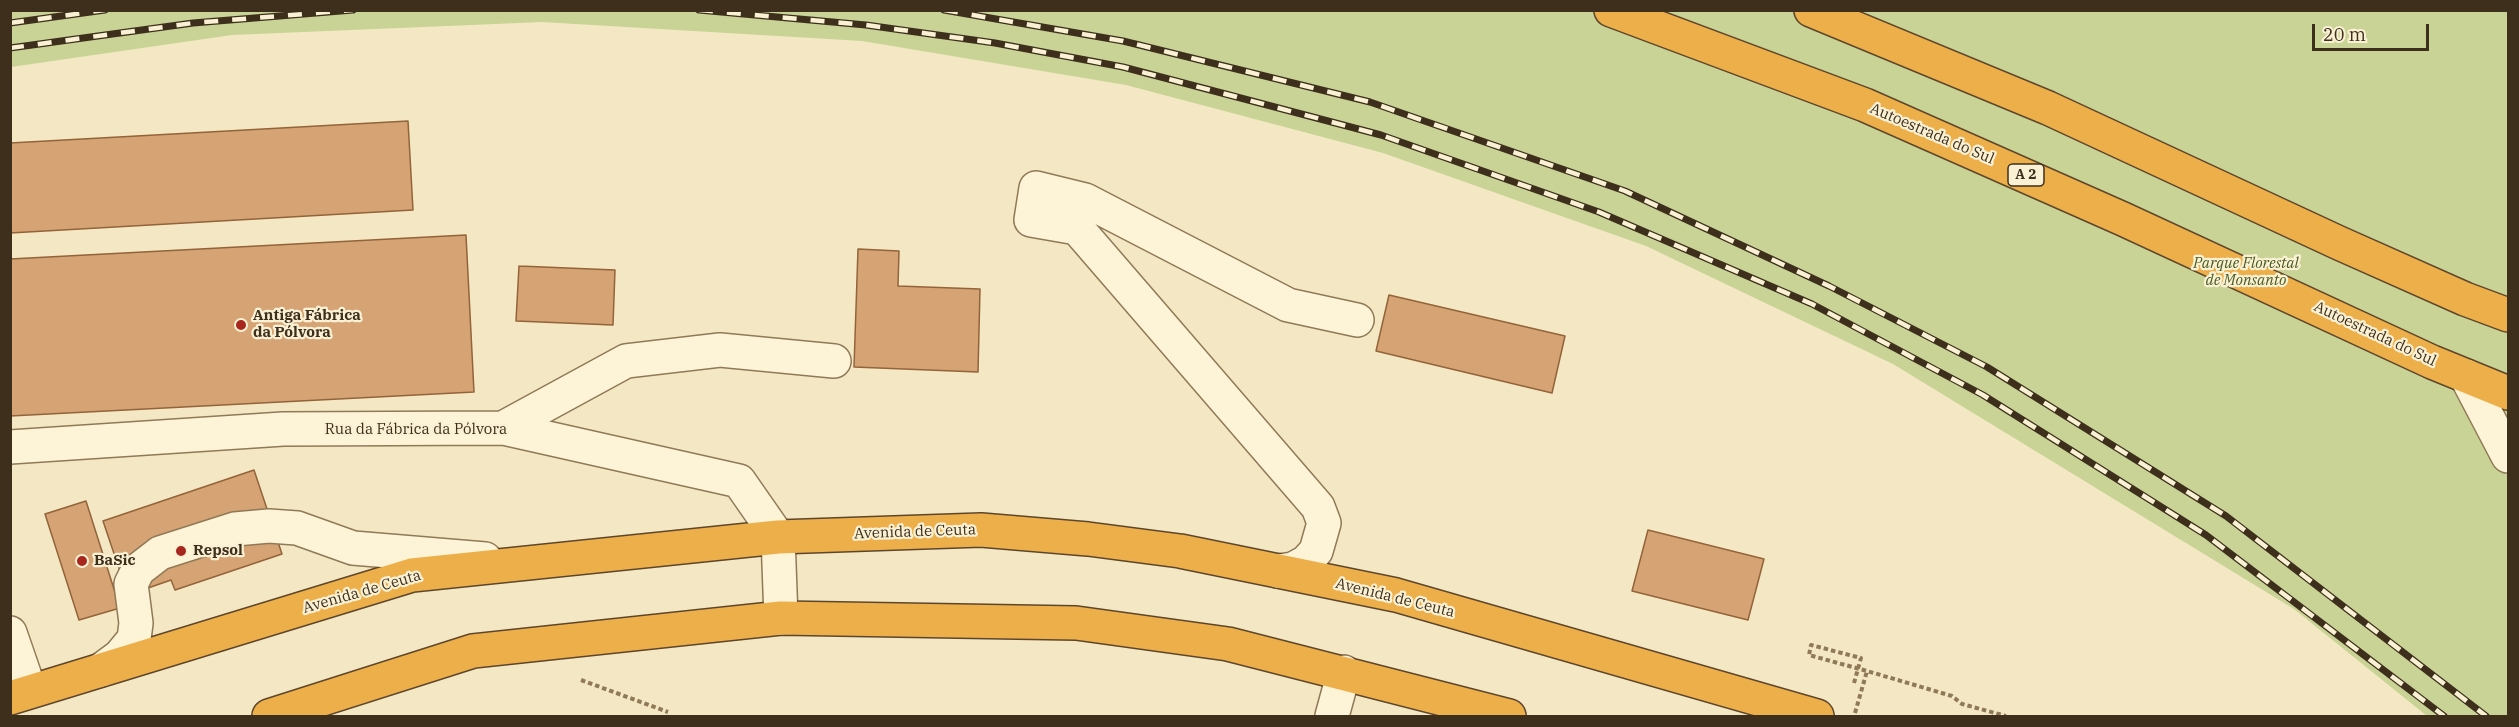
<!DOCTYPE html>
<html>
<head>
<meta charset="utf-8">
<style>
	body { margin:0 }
	#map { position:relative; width:2519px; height:727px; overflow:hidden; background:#f3e8c3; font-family:"IBM Plex Serif",serif }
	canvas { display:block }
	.frame { position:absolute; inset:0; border:12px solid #3e2f1d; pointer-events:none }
	.scale { position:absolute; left:2312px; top:24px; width:117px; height:27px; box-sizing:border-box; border:3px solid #3e2f1d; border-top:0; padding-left:8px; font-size:18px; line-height:21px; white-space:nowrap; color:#3e2f1d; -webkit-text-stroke:4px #faf1d4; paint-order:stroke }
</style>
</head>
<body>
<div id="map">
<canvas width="2519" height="727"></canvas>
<div class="frame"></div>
<div class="scale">20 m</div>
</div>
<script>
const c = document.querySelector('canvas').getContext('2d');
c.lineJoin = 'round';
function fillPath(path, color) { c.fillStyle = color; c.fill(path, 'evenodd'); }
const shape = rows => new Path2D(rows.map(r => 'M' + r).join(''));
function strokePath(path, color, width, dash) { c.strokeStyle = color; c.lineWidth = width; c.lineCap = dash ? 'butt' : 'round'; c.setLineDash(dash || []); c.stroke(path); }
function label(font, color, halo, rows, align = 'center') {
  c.font = font + ' "IBM Plex Serif",serif'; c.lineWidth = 4.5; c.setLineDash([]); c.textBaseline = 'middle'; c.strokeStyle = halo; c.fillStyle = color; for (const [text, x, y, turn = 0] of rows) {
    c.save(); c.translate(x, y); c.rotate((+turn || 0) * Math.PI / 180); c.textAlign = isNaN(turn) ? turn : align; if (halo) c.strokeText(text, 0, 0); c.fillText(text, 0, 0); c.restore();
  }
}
fillPath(shape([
	[10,11,2508,11,2508,716,2427,716,2294,609,1893,364,1646,246,1383,153,1126,85,862,41,542,22,232,35,11,67]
]), '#c8d395');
const building = shape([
	[408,121,413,210,10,233,10,143,408,121],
	[466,235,474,392,10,416,10,259,466,235],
	[858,249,899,251,898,286,980,289,978,372,854,367,858,249],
	[519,266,615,270,613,325,516,321,519,266],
	[1389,295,1565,336,1552,393,1376,351,1389,295],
	[254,470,282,554,175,590,171,580,128,595,103,521,254,470],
	[86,501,120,608,79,620,45,514,86,501],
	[1648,530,1764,559,1748,620,1632,591,1648,530]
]);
fillPath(building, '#d6a374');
strokePath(building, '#93633a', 1.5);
const minor = shape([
	[2466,376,2508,456],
	[503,428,626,361,720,350,834,361],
	[10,447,283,429,503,428,739,481,778,537,781,618],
	[1278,571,1293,569,1306,562,1316,551,1324,523,1318,507,1077,228,1031,220,1036,188,1085,200,1288,305,1357,320],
	[10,633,30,691],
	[101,670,120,656,134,639,136,623,131,584,138,570,160,553,235,529,269,526,297,528,353,548,485,559],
	[1332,716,1344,672]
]);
const highway = shape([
	[1611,10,1865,105,2123,219,2432,362,2508,393],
	[1811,10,2048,108,2339,243,2465,299,2508,315],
	[10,698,412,575,778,537,981,530,1088,539,1180,551,1396,595,1817,716],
	[269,716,473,651,781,618,1076,623,1228,644,1509,716]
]);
strokePath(minor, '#907957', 36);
strokePath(highway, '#5e462c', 36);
strokePath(shape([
	[581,680,668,712],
	[1854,683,1861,658,1811,645,1809,655,1867,671,1952,696,1962,704,2006,716],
	[1855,713,1867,671]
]), '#907957', 4, [4.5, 3]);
strokePath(minor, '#fdf4d8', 33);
strokePath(highway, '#ecaf4a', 33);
const rail = shape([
	[699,10,866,25,995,43,1123,67,1381,135,1599,212,1812,304,1983,395,2206,535,2444,716],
	[944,10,1123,41,1370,102,1625,191,1829,286,1987,367,2226,516,2486,716],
	[10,23,105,10],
	[10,48,193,23,353,10]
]);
strokePath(rail, '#3e2f1d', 7);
strokePath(rail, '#faf1d4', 4.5, [14]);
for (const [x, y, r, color] of [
	[241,325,6,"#a7271f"],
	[181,551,6,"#a7271f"],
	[82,561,6,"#a7271f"]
]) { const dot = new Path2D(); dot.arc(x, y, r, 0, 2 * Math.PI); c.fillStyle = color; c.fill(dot); strokePath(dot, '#faf1d4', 2); }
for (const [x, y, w] of [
	[2026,175,36]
]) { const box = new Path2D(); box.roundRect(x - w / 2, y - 11, w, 22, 4.5); c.fillStyle = '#faf1d4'; c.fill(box); strokePath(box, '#3e2f1d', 1.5); }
label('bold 14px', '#3e2f1d', null, [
	["A 2",2026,175]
]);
label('15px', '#3e2f1d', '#faf1d4', [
	["Autoestrada do Sul",1932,134,23],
	["Autoestrada do Sul",2375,334,25],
	["Rua da Fábrica da Pólvora",416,430],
	["Avenida de Ceuta",915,532,-2],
	["Avenida de Ceuta",362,592,-16],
	["Avenida de Ceuta",1395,598,14]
]);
label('italic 15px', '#4a5d21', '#faf1d4', [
	["Parque Florestal",2246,264],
	["de Monsanto",2246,281]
]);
label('bold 15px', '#3e2f1d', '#faf1d4', [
	["Antiga Fábrica",253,316],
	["da Pólvora",253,333],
	["Repsol",193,551],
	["BaSic",94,561]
], 'left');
</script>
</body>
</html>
